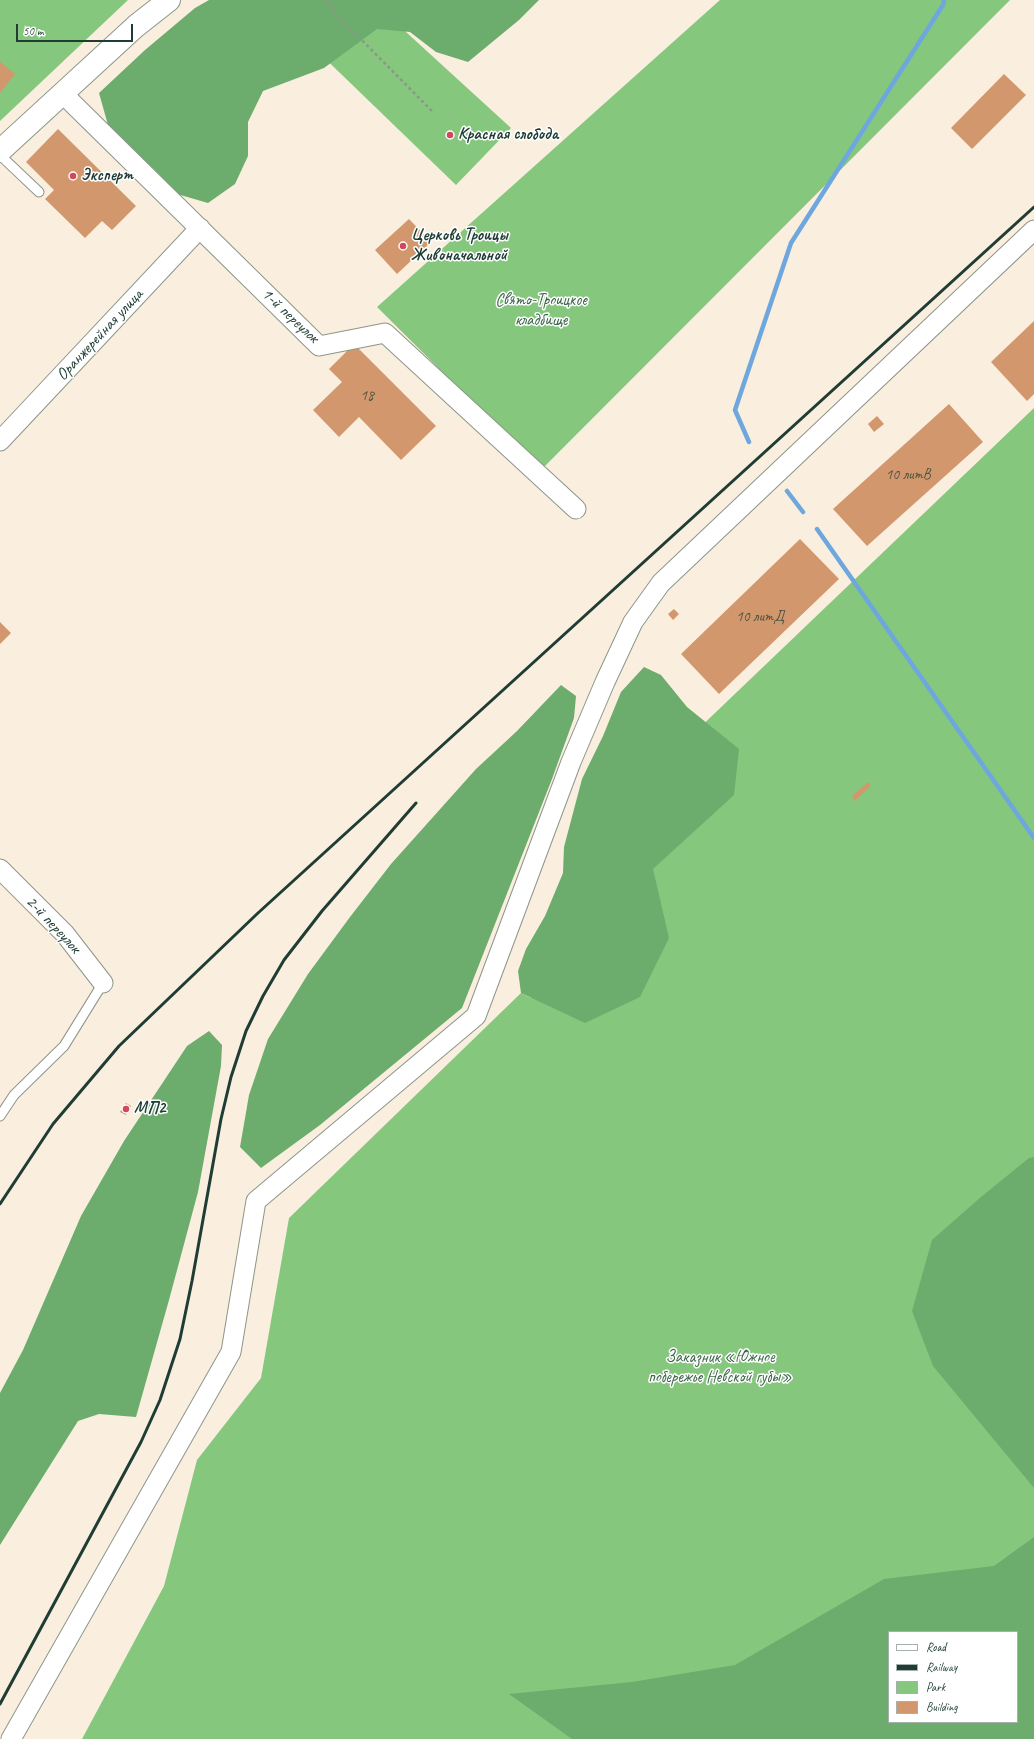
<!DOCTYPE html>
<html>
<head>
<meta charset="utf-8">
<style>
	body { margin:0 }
	#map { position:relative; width:1034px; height:1739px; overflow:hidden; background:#faeedf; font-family:Caveat,sans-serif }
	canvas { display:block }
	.legend { position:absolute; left:888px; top:1631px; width:130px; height:92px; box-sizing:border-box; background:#fff; border:1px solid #a5b1ae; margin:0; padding:5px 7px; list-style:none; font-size:12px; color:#1f3d34 }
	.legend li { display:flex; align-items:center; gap:8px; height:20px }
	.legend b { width:20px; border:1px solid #a5b1ae }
	.scale { position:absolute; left:16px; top:24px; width:117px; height:18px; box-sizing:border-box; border:2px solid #1f3d34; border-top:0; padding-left:5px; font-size:12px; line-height:14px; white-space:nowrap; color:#1f3d34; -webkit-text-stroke:3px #fff; paint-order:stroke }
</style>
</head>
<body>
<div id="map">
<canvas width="1034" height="1739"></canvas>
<ul class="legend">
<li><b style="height:5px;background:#fff"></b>Road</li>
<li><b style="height:5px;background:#1f3d34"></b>Railway</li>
<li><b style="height:11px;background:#86c77e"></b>Park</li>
<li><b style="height:11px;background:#d2976c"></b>Building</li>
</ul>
<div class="scale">50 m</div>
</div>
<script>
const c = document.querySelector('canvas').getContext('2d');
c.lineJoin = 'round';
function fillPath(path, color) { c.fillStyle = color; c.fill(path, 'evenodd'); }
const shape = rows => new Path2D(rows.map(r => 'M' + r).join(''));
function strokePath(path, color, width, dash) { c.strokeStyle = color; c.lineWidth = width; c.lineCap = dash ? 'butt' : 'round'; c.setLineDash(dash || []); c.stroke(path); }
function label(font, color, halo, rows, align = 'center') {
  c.font = font + ' Caveat,sans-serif'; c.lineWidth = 3; c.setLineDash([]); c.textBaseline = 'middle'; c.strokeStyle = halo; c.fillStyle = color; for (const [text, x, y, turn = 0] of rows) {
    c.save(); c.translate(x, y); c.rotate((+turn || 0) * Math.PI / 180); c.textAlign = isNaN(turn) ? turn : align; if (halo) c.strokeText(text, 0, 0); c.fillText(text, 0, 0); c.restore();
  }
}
fillPath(shape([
	[0,0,128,0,0,121],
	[371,0,511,128,456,185,311,45],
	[720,0,1010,0,541,470,377,307],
	[1034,408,1034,1739,82,1739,164,1586,197,1460,261,1378,289,1218,521,993,531,998,602,821],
	[889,1632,1017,1632,1017,1722,889,1722]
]), '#86c77e');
fillPath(shape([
	[209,0,539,0,519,20,468,62,436,52,410,32,377,29,324,68,263,91,248,122,248,156,235,184,208,203,177,194,154,169,130,149,108,125,99,93,145,50,195,8],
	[644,667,661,675,687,707,739,749,734,795,653,869,669,938,640,997,585,1023,521,993,518,971,526,949,545,916,563,873,564,847,582,779,603,736,621,692],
	[561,685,576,696,574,718,552,779,462,1008,320,1125,261,1168,240,1147,249,1095,268,1039,308,974,350,917,391,864,476,769,517,731],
	[209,1031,222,1045,221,1066,198,1192,169,1300,136,1417,99,1414,78,1421,0,1545,0,1393,23,1350,81,1216,124,1141,187,1046],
	[1034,1157,1034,1488,933,1366,912,1311,932,1240,981,1197,1029,1158],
	[1034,1537,1034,1739,572,1739,509,1694,632,1682,735,1665,884,1579,994,1566],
	[889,1632,1017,1632,1017,1722,889,1722]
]), '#6cac6d');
strokePath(shape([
	[749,442,735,410,791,243,943,5,944,0],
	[787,491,803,512],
	[817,529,1034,838]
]), '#6da7dd', 4.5);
fillPath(shape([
	[0,62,15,74,0,93],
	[1004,74,1026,95,972,149,951,128],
	[58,129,136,206,112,230,102,221,85,238,45,199,54,190,26,162],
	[409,219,431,242,397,274,375,250],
	[1034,321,1034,394,1027,401,991,362],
	[354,344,436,426,401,460,359,417,339,437,313,410,342,382,329,369],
	[949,404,983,442,867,546,833,509],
	[877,416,884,424,874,432,868,424],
	[800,539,839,579,719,694,681,654],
	[674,609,679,614,673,620,668,614],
	[0,622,11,633,0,644],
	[868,782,871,786,854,801,852,796],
	[126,1103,131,1106,126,1115,120,1112]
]), '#d2976c');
const lane = shape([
	[0,155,39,192],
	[0,1116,14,1095,64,1046,103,983]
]);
const street = shape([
	[62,93,319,346,385,333,576,509],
	[0,441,200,228],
	[0,869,65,934,103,983],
	[11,1739,231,1352,256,1201,476,1016,571,762,605,682,633,622,661,583,1034,230]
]);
const primary = shape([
	[0,151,136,26,169,0]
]);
strokePath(lane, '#8c968a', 11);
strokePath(street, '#8c968a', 21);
strokePath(primary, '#8c968a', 24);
strokePath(shape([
	[327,0,338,16,432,111]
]), '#8c968a', 2.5, [3, 3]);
strokePath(lane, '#fff', 9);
strokePath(street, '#fff', 19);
strokePath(primary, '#fff', 22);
strokePath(shape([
	[0,1204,53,1124,119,1046,258,913,1034,207],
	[0,1704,141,1442,160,1400,180,1339,192,1281,221,1119,231,1077,246,1031,263,996,284,960,322,911,416,803]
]), '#1f3d34', 3);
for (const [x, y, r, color] of [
	[450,135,4,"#d1495b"],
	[73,176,4,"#d1495b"],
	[403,246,4,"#d1495b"],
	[126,1109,4,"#d1495b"]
]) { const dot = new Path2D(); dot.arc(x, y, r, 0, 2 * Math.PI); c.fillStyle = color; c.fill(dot); strokePath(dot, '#fff', 1.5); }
label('15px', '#4c5442', null, [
	["18",367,396],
	["10 литВ",908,475],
	["10 литД",760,617]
]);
label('bold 17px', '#1f3d34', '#fff', [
	["Красная слобода",458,135],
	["Эксперт",81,176],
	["Церковь Троицы",411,236],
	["Живоначальной",411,256],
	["МП2",134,1109]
], 'left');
label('17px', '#3e664a', '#fff', [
	["Свято-Троицкое",541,301],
	["кладбище",541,321],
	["Заказник «Южное",720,1358],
	["побережье Невской губы»",720,1378]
]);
label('17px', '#1f3d34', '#fff', [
	["1-й переулок",290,316,43],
	["Оранжерейная улица",100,335,-47],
	["2-й переулок",53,925,47]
]);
</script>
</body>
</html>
